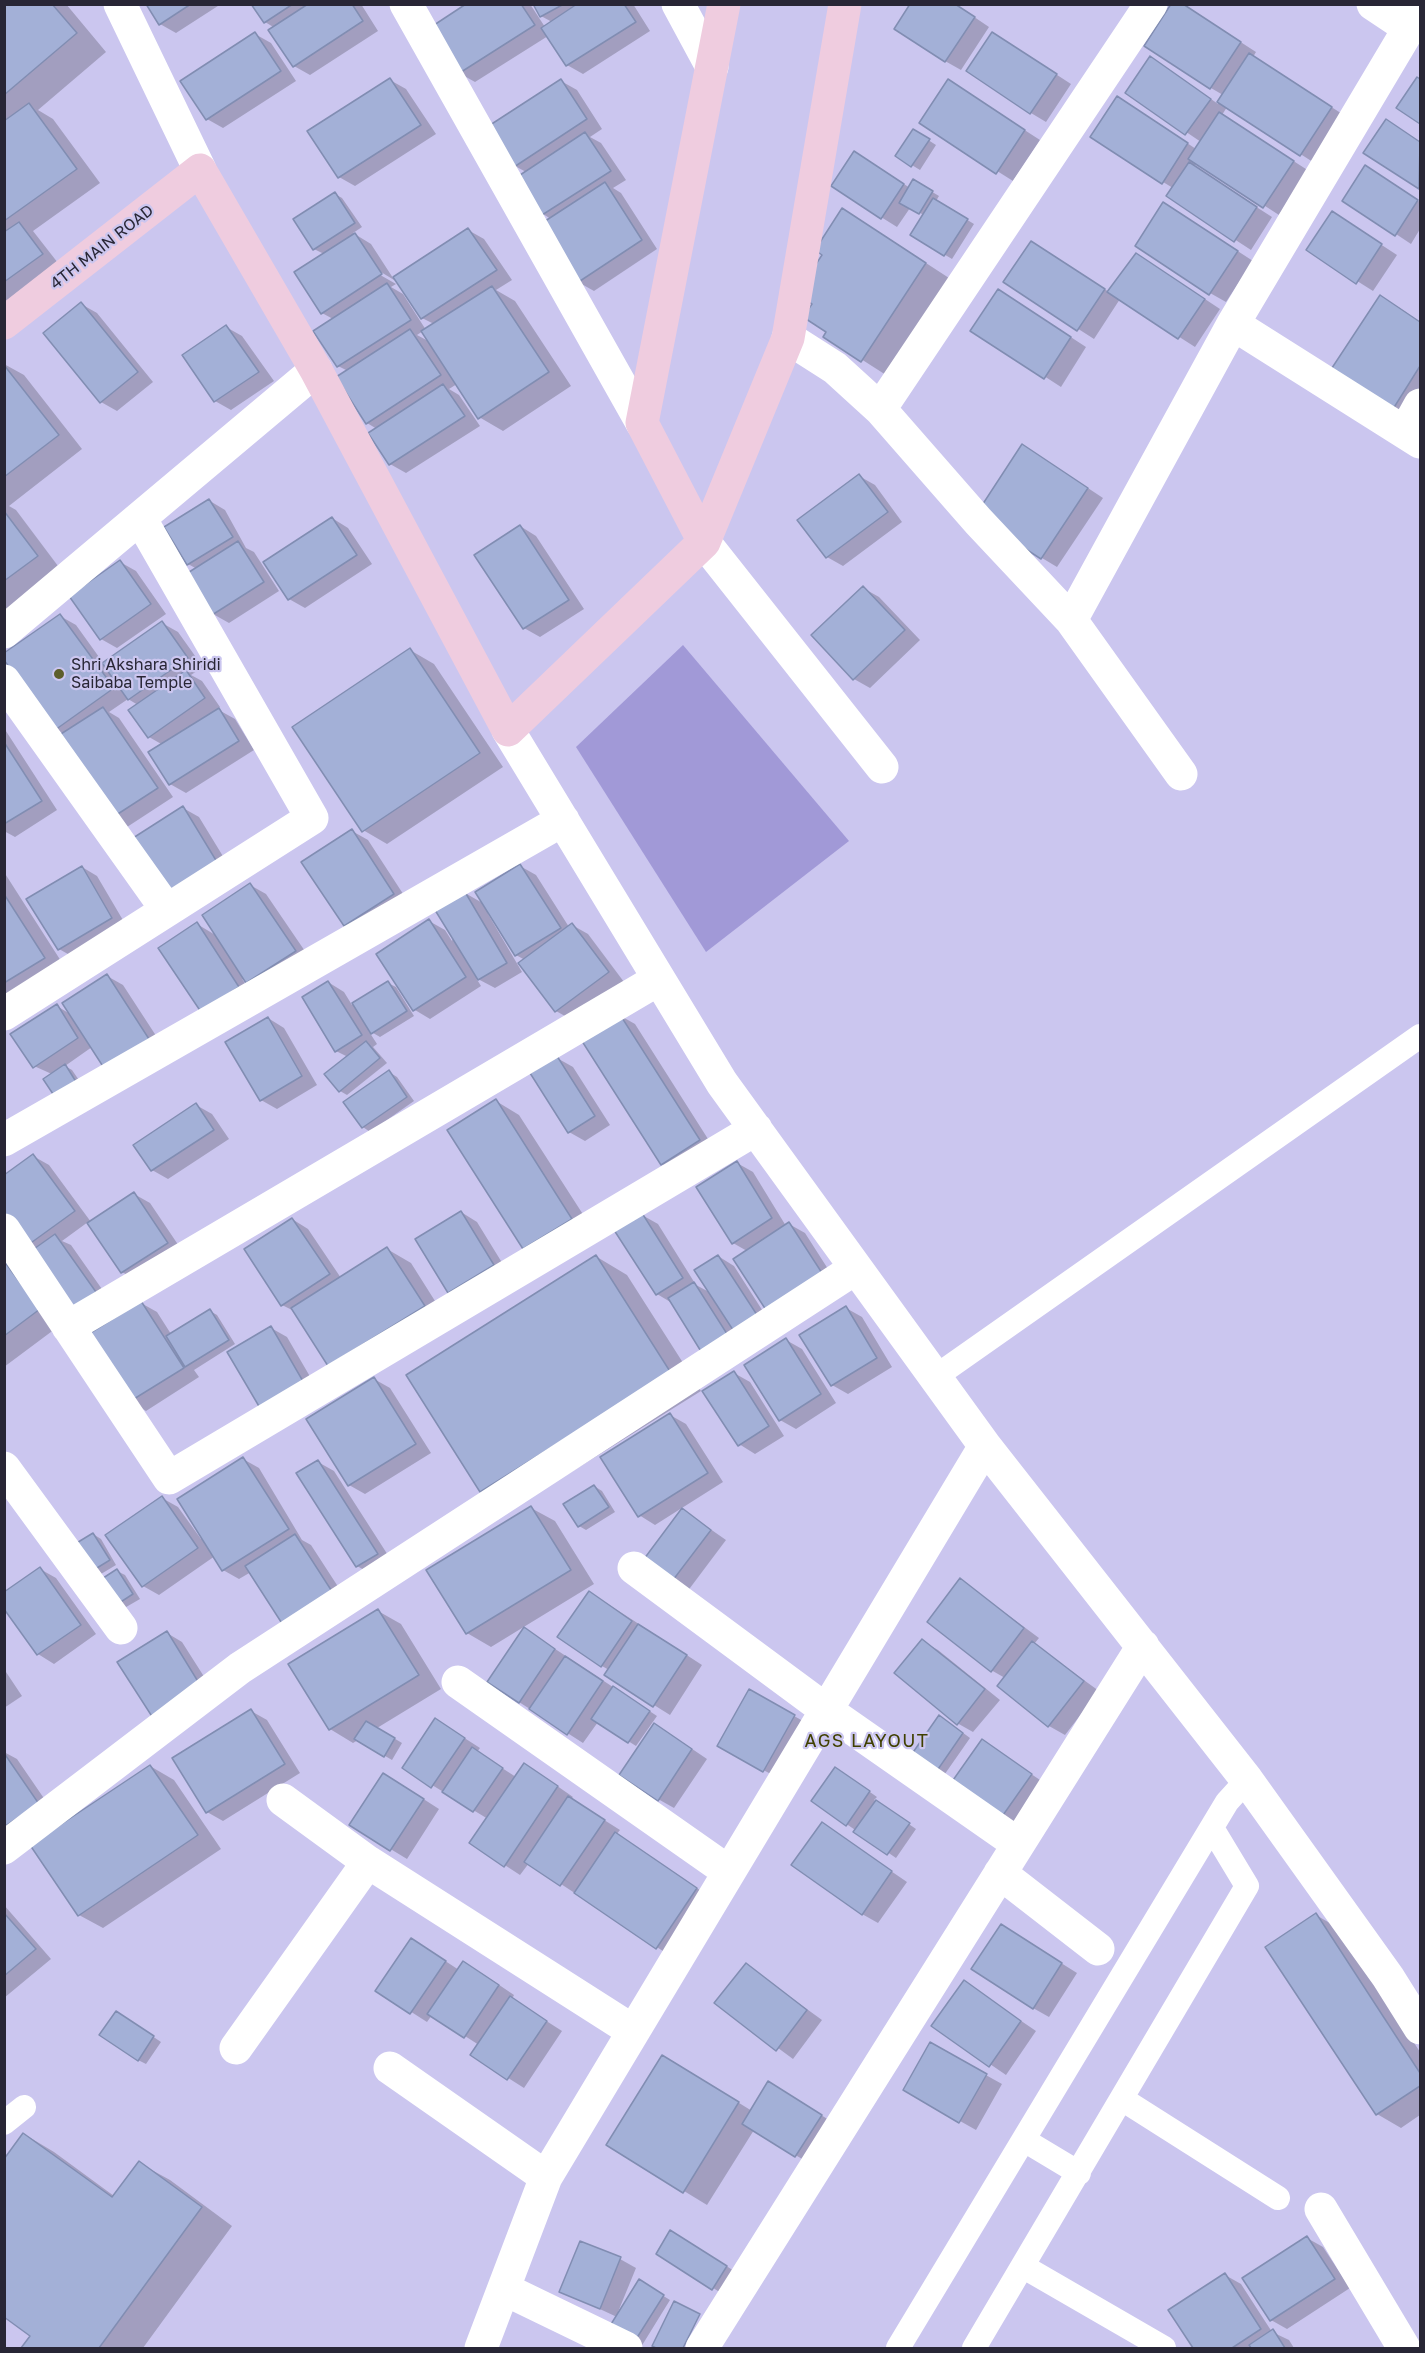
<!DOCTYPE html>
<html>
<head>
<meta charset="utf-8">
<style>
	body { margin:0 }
	#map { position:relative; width:1425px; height:2353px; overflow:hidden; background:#cbc6ef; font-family:"Golos Text",sans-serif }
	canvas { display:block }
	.frame { position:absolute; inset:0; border:6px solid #282635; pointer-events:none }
</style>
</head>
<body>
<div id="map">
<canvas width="1425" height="2353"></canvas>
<div class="frame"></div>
</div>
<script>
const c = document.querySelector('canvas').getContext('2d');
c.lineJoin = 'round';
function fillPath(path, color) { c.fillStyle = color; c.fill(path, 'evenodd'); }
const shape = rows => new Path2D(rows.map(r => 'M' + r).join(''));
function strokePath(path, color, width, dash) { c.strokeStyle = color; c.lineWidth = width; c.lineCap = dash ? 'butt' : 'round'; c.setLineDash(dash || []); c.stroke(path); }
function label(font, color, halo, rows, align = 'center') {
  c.font = font + ' "Golos Text",sans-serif'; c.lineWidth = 4.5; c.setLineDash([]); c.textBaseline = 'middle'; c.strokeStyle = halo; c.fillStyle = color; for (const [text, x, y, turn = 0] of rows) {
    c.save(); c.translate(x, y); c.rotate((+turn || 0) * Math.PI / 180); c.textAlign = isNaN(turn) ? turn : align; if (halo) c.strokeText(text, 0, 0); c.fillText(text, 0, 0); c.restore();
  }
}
fillPath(shape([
	[683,645,849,841,706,952,576,747]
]), '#a199d7');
fillPath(shape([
	[4,4,66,4,106,52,38,110,53,119,100,183,33,231,58,263,4,303],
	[147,4,221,4,176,33,160,24],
	[253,4,361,4,378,31,310,75,294,66,275,28,265,22],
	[468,4,530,4,545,27,552,22,541,16,535,4,633,4,650,31,583,74,567,65,548,36,475,82,459,73],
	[955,4,989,27,961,70,945,61],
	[1191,10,1256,52,1253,57,1347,117,1316,164,1227,107,1222,115,1309,171,1279,215,1197,162,1194,167,1272,217,1251,250,1168,196,1173,188,1163,182,1133,107,1196,149,1201,142,1127,92,1166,67,1218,104,1223,95,1211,88],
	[255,34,271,43,296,81,223,128,207,119],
	[1008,43,1071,84,1046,122,1031,113],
	[1417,79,1420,81,1420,122,1398,108],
	[390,80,406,89,436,134,355,186,339,177],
	[561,81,577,90,602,129,590,137,601,143,626,180,613,188,621,193,657,249,594,291,578,282,551,219,543,214,526,172,515,166],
	[964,91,1040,140,1013,181,921,123],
	[1402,130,1420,142,1420,188,1366,153],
	[914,131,936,145,920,170,897,156],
	[870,162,910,188,914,181,939,196,936,201,974,224,952,259,912,235,924,215,910,208,897,227,881,217],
	[1381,176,1420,202,1420,229,1411,244,1396,234],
	[335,194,342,198,362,227,353,233,371,244,393,278,468,230,484,239,512,280,496,290,515,301,571,386,503,431,479,417,457,384,449,389,459,395,480,426,406,473,390,464,377,429,367,423,348,371,338,366,333,319,322,313,324,254,314,249],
	[376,269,399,283,422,318,434,324,426,330,403,294,391,287,396,284,375,272],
	[423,331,430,342,417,335],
	[1179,213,1253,261,1226,302,1210,293],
	[1348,223,1397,255,1373,291,1308,250],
	[866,224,949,278,886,375,825,336],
	[1047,252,1109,292,1152,264,1220,309,1195,347,1120,299,1094,339,1005,282],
	[1014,300,1086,347,1061,387,973,330],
	[81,304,97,313,153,382,117,411,101,402,45,333],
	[1397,306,1420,322,1420,399,1388,415],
	[226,327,242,336,274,381,231,410,215,401],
	[4,364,24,375,82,449,9,506,16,510,61,570,4,612],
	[1038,455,1103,498,1057,567,1042,558],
	[859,476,875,485,902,522,843,566,827,557],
	[210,501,225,510,246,548,254,552,279,591,229,623,213,614,197,569,188,564],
	[332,518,348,528,372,564,305,608,289,599],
	[520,526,536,536,584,609,540,637,524,628],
	[120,562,136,571,166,614,117,648,101,639],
	[863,588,879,597,920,640,870,688,854,679],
	[60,616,76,625,104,664,162,623,178,632,203,667,191,675,202,681,220,707,217,709,235,719,254,750,186,793,170,784,163,745,149,737,138,705,128,699,109,712,119,718,173,797,124,829,64,734,56,729],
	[410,650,434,664,503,767,387,844,363,830],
	[4,728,57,810,15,837,4,831],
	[183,808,199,817,232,871,168,891],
	[352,831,368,840,409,903,361,934,345,925],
	[520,866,536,875,569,927,572,925,588,934,624,982,572,1020,556,1011,520,963,525,960,516,955,490,913,488,914,522,972,495,988,476,978,481,986,430,1019,415,1010,378,954,429,921,445,930,452,941,465,893,486,905],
	[82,867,97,876,127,927,75,958,59,949],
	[4,872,68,972,4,1012],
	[250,885,266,894,311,960,263,991,242,979,254,996,218,1020,197,924,217,936],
	[107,976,123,985,164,1048,92,1047,65,1066,72,1070,85,1089,34,1066,57,1006,70,1014],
	[328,982,344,992,352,1005,388,983,396,987,414,1016,380,1037,368,1030,377,1044,373,1047,387,1063,347,1095,340,1091,348,1057,336,1051],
	[619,1015,635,1024,715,1150,678,1173,662,1164],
	[268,1018,284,1028,317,1085,277,1109,261,1100],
	[557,1058,573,1067,610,1125,585,1141,569,1132],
	[389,1072,397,1077,414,1101,370,1132,363,1127],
	[496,1101,519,1115,595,1233,548,1262],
	[196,1105,212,1114,229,1139,168,1179,152,1170],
	[33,1156,49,1165,91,1222,134,1194,150,1203,183,1252,138,1281,122,1272,88,1222,62,1241,71,1245,111,1302,89,1317,37,1249,29,1244],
	[737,1163,753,1172,786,1226,789,1224,805,1233,837,1283,747,1251,733,1243],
	[461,1212,477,1222,509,1274,449,1292],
	[642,1215,658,1224,696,1285,711,1293,718,1256,734,1266,773,1327,744,1346,657,1294],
	[292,1219,308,1229,341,1278,387,1249,411,1263,447,1320,353,1379,296,1312,282,1305],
	[4,1245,63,1323,4,1367],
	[597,1257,627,1275,701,1391,512,1509,481,1491,408,1375],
	[141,1303,157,1312,171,1334,210,1311,217,1315,235,1344,194,1370,199,1377,146,1411,130,1401],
	[846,1308,862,1317,892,1367,848,1394,832,1385],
	[271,1328,287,1337,319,1392,277,1417],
	[786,1340,802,1349,836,1403,796,1429,780,1420],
	[734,1373,750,1382,784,1436,755,1454,739,1444],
	[374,1379,390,1388,431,1453,365,1494,349,1485],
	[670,1415,686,1424,723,1482,655,1525,639,1515],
	[243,1459,259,1468,302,1540,311,1545,348,1602,251,1572,239,1579,223,1570,215,1556,159,1595,143,1586,162,1498,178,1507,201,1539],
	[318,1462,334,1471,393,1563,373,1575,357,1566],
	[594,1486,602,1491,615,1512,586,1530,579,1526],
	[531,1508,555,1521,594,1584,491,1647,467,1633,428,1571],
	[683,1510,726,1540,687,1592,671,1583],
	[93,1534,101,1539,116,1565,96,1577],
	[40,1569,56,1578,96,1634,54,1664,38,1654],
	[117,1571,125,1575,140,1599,121,1610],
	[961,1580,1039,1638,1034,1644,1099,1691,1065,1735,1049,1726,999,1686,1005,1678,991,1670],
	[605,1602,702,1665,670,1715,606,1675,609,1670,602,1666],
	[378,1611,401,1624,441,1689,377,1728,402,1743,392,1760,358,1740,353,1743,330,1729],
	[167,1633,182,1642,217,1697,120,1662],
	[540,1639,657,1716,636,1746,598,1722,583,1743,519,1702],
	[922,1641,938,1650,1000,1700,973,1732,957,1723],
	[4,1669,22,1696,4,1708],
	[750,1691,810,1725,780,1779,719,1746],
	[251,1711,267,1720,300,1773,223,1821,207,1812],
	[947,1721,970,1738,940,1781,932,1777],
	[452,1730,480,1748,477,1752,516,1777,540,1774,573,1797,571,1799,620,1830,616,1835,712,1898,672,1957,529,1863,520,1875,471,1843,488,1819,404,1768],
	[670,1734,707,1759,674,1808,658,1799],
	[982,1741,1046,1784,1017,1826,1001,1817],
	[4,1752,17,1759,54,1813,4,1837],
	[150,1766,174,1780,221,1849,103,1928,79,1915],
	[843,1773,877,1797,874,1800,916,1829,896,1858,813,1801],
	[400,1784,439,1809,407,1859,351,1825],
	[822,1824,907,1882,878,1923,862,1914],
	[4,1905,51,1959,4,1998],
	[1316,1915,1340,1929,1420,2052,1420,2115,1401,2128,1377,2114],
	[1002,1926,1077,1973,1049,2017,1033,2008],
	[427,1949,459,1970,480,1972,514,1995,512,1999,562,2031,524,2088,472,2055,479,2045,432,2015,427,2022,377,1990],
	[746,1965,822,2020,793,2059,717,2003],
	[964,1982,1036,2031,1006,2075,933,2025],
	[124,2017,161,2042,146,2064,138,2060],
	[930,2044,1002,2084,976,2130,905,2090],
	[686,2070,752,2111,784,2092,837,2125,812,2165,754,2130,707,2205,684,2191],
	[24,2134,54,2152,114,2196,139,2163,170,2180,232,2226,143,2348,23,2348,32,2335],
	[1307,2238,1323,2247,1350,2288,1287,2329,1271,2320],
	[687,2241,742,2276,729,2298,658,2253],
	[620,2259,636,2268,618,2312,639,2281,670,2300,641,2347,617,2317,561,2291],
	[1225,2275,1241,2284,1272,2332,1289,2340,1294,2348,1194,2348,1170,2311]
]), '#0003');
const building = shape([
	[4,4,52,4,77,33,4,95,4,4],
	[146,4,191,4,159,25,146,4],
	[251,4,293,4,264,23,251,4],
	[308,4,352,4,363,21,293,67,268,30,308,4],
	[466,4,521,4,535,25,458,74,428,29,466,4],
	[533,4,564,4,540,17,533,4],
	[577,4,624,4,636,22,566,66,541,28,577,4],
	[910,4,955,4,975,17,945,62,894,29,910,4],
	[1171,4,1183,4,1241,42,1210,89,1144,46,1171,4],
	[255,32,281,71,206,120,180,81,255,32],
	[992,32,1057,74,1030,114,966,71,992,32],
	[1249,53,1332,107,1300,156,1217,102,1249,53],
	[1150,56,1211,99,1185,135,1125,93,1150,56],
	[1417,77,1420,79,1420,124,1396,108,1417,77],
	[390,78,421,125,338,178,307,131,390,78],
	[561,79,587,119,514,167,487,127,561,79],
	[948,79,1025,130,996,174,919,123,948,79],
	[1117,96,1188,143,1162,184,1090,137,1117,96],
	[29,103,77,169,4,221,4,121,29,103],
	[1219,112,1294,161,1263,208,1188,159,1219,112],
	[1386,119,1420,142,1419,189,1363,153,1386,119],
	[913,129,930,139,911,167,895,156,913,129],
	[585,132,611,171,542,215,517,177,585,132],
	[854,151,904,184,881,219,831,186,854,151],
	[1189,162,1257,207,1234,242,1166,196,1189,162],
	[1365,165,1418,200,1395,236,1342,201,1365,165],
	[913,179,933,191,919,214,899,203,913,179],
	[605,182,642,240,577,283,539,225,605,182],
	[335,192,355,223,313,250,293,219,335,192],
	[933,198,968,219,944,256,910,235,933,198],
	[1163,202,1238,251,1209,295,1135,246,1163,202],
	[842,208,926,263,861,362,823,337,826,332,803,317,812,304,796,294,822,255,815,250,842,208],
	[1332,211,1382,244,1356,284,1306,250,1332,211],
	[19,222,43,254,4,282,4,232,19,222],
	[468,228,497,270,421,319,393,277,468,228],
	[355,233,382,274,321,314,294,272,355,233],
	[1031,241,1105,289,1077,331,1003,282,1031,241],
	[1136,253,1205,299,1178,339,1107,292,1136,253],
	[387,283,411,320,337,367,313,331,387,283],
	[492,286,549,372,478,419,421,331,492,286],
	[998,289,1071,337,1044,379,970,331,998,289],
	[1380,295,1420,322,1420,366,1388,417,1326,377,1380,295],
	[81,302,138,372,100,403,43,333,81,302],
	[226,325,259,372,214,402,182,355,226,325],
	[410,329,441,375,366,424,336,377,410,329],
	[4,365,59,435,4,477,4,365],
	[443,384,465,416,389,465,368,433,443,384],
	[1022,444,1088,488,1041,559,975,516,1022,444],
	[859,474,888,512,826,558,797,520,859,474],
	[209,499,233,537,187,565,164,527,209,499],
	[4,511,38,556,4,581,4,511],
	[332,517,357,555,288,600,263,562,332,517],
	[520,525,569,600,523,629,474,555,520,525],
	[238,541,264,582,212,615,186,574,238,541],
	[120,560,151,604,100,640,69,596,120,560],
	[863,586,905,630,853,680,811,635,863,586],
	[60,614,114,688,55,730,4,660,4,653,60,614],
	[162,621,188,658,128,700,102,663,162,621],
	[410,648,480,753,362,832,292,727,410,648],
	[186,670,205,698,148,738,128,710,186,670],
	[103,707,158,788,107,821,53,739,103,707],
	[219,708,239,741,169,785,148,752,219,708],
	[4,742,42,801,4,824,4,742],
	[183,806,217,862,167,892,133,838,183,806],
	[352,829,394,894,344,926,301,862,352,829],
	[520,864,561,928,515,956,475,892,520,864],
	[82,866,112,918,58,950,26,899,82,866],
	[250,883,296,951,246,983,202,915,250,883],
	[465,892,507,963,478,980,435,910,465,892],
	[4,894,45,958,4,983,4,894],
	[429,919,466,977,413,1011,376,954,429,919],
	[197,922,239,987,201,1012,158,948,197,922],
	[572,923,609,972,555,1012,518,963,572,923],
	[107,974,149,1039,104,1068,62,1003,107,974],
	[328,981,362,1035,335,1052,302,997,328,981],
	[388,981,407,1011,371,1034,352,1003,388,981],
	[57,1004,78,1038,33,1068,10,1034,57,1004],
	[619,1013,700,1140,661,1165,580,1038,619,1013],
	[268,1017,302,1076,260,1101,225,1042,268,1017],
	[366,1041,380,1058,339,1092,324,1074,366,1041],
	[557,1056,595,1116,568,1133,530,1073,557,1056],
	[65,1064,78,1085,57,1100,43,1079,65,1064],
	[389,1070,407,1097,362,1128,343,1102,389,1070],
	[496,1099,572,1219,523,1249,447,1130,496,1099],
	[196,1103,214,1130,151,1171,133,1145,196,1103],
	[33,1154,75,1211,28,1245,4,1213,4,1175,33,1154],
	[737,1161,772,1218,732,1244,696,1187,737,1161],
	[134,1192,168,1243,121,1273,87,1223,134,1192],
	[461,1211,494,1265,448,1293,415,1239,461,1211],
	[642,1213,683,1278,656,1295,614,1230,642,1213],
	[292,1218,330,1274,281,1306,244,1249,292,1218],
	[789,1222,822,1273,766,1310,733,1259,789,1222],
	[55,1234,96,1292,72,1309,31,1251,55,1234],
	[387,1247,425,1306,328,1366,291,1308,387,1247],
	[596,1255,671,1373,480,1492,406,1375,596,1255],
	[718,1255,759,1318,735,1333,694,1270,718,1255],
	[4,1261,40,1309,4,1336,4,1261],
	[694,1282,729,1337,702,1353,668,1298,694,1282],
	[141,1301,184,1368,129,1402,87,1335,141,1301],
	[846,1306,877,1358,831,1386,799,1335,846,1306],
	[210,1309,229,1340,185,1367,166,1336,210,1309],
	[271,1326,304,1383,260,1408,227,1352,271,1326],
	[786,1338,821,1394,779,1421,744,1365,786,1338],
	[734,1371,769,1426,738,1446,702,1391,734,1371],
	[374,1377,416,1444,348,1486,306,1419,374,1377],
	[670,1413,708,1473,638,1517,600,1457,670,1413],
	[243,1457,289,1529,222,1571,177,1499,243,1457],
	[318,1460,378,1554,356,1567,296,1473,318,1460],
	[594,1485,609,1507,578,1527,563,1504,594,1485],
	[162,1496,198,1548,142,1587,105,1535,162,1496],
	[531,1506,571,1570,466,1634,426,1570,531,1506],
	[682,1508,711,1530,670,1584,641,1563,682,1508],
	[93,1533,110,1560,87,1574,70,1547,93,1533],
	[295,1534,333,1593,283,1625,245,1566,295,1534],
	[40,1567,81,1625,37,1655,4,1609,4,1592,40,1567],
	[117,1569,133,1594,113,1607,97,1582,117,1569],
	[960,1578,1024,1628,991,1672,927,1622,960,1578],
	[589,1591,632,1621,601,1667,557,1637,589,1591],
	[378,1609,419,1675,329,1730,288,1664,378,1609],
	[638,1624,687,1655,653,1707,604,1675,638,1624],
	[524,1627,555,1649,519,1703,487,1682,524,1627],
	[167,1631,202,1688,153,1718,117,1662,167,1631],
	[922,1639,985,1689,957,1725,894,1673,922,1639],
	[1032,1641,1084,1681,1048,1727,997,1686,1032,1641],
	[565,1656,603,1681,567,1735,529,1709,565,1656],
	[613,1686,650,1711,628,1743,591,1719,613,1686],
	[749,1689,795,1715,763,1772,717,1746,749,1689],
	[251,1709,285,1764,206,1813,172,1758,251,1709],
	[939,1715,963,1733,932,1778,907,1761,939,1715],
	[435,1718,465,1738,431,1788,402,1768,435,1718],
	[366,1721,395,1738,384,1757,354,1739,366,1721],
	[654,1723,692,1749,658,1801,619,1775,654,1723],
	[982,1739,1032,1774,1001,1818,951,1783,982,1739],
	[472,1747,503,1768,473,1812,442,1792,472,1747],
	[4,1753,39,1804,4,1827,4,1753],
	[524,1763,558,1786,504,1867,469,1843,524,1763],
	[150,1765,198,1835,78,1916,30,1845,150,1765],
	[835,1767,870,1791,846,1826,811,1801,835,1767],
	[383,1773,424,1799,390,1851,349,1825,383,1773],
	[568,1796,605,1820,560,1886,524,1862,568,1796],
	[876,1800,910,1823,887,1855,853,1832,876,1800],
	[822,1822,892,1871,862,1915,791,1865,822,1822],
	[615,1832,697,1888,656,1949,574,1893,615,1832],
	[4,1913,36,1949,4,1976,4,1913],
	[1316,1913,1420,2073,1420,2086,1376,2115,1265,1947,1316,1913],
	[1001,1924,1062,1963,1033,2009,971,1969,1001,1924],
	[411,1938,446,1961,410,2014,375,1991,411,1938],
	[463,1961,499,1985,464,2038,427,2014,463,1961],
	[746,1963,807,2010,776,2051,714,2003,746,1963],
	[964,1980,1021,2021,989,2067,931,2026,964,1980],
	[510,1996,547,2021,507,2080,470,2055,510,1996],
	[116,2011,154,2036,138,2061,99,2035,116,2011],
	[930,2042,987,2074,959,2123,903,2090,930,2042],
	[662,2055,739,2102,683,2193,606,2145,662,2055],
	[768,2081,822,2115,795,2157,742,2124,768,2081],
	[23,2133,112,2197,139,2161,202,2207,99,2348,21,2348,30,2336,4,2317,4,2159,23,2133],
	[670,2230,727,2266,712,2290,656,2254,670,2230],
	[1307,2236,1335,2279,1270,2321,1242,2278,1307,2236],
	[580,2241,621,2257,600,2309,559,2292,580,2241],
	[1225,2273,1261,2329,1232,2348,1193,2348,1168,2310,1225,2273],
	[639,2279,664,2295,633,2344,608,2329,639,2279],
	[674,2301,700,2314,683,2348,656,2348,652,2346,674,2301],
	[1273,2329,1285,2348,1251,2348,1249,2345,1273,2329]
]);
fillPath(building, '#a3b0d7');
strokePath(building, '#818db2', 1.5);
strokePath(shape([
	[935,1377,1420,1036],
	[1122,2099,1278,2198],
	[4,2123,24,2107],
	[1024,2140,1079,2173],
	[1024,2267,1164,2348],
	[898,2348,1227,1802,1247,1780],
	[974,2348,1247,1886,1212,1828]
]), '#fff', 24);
strokePath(shape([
	[120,4,200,170],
	[406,4,642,423],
	[678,4,712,67],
	[1373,4,1409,28],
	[1233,324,1420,442],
	[788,338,835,368,880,409,978,521,1071,620,1233,324,1420,10],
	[880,409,1151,4],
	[1405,432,1420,405],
	[704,542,882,767],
	[1071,620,1181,774],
	[4,632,316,370],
	[4,681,167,910],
	[508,730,722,1083,985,1446,1247,1780,1388,1977,1420,2028],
	[4,1014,312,818,140,518],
	[4,1140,563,820],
	[4,1230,169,1478,756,1129],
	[68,1327,659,979],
	[4,1468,121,1628],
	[634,1568,826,1710,1018,1844],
	[458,1682,729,1872],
	[283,1800,368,1862,633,2031],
	[4,1848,240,1668,856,1268],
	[1000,1873,1098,1949],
	[236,2048,368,1862],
	[390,2068,546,2177],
	[1321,2209,1404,2348],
	[504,2289,626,2348],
	[481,2348,546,2177,985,1446],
	[702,2348,1143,1646]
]), '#fff', 33);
strokePath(shape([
	[4,323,200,170,316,370,508,730,704,542,788,338,845,4],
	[704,542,642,423,724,4]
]), '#efccdf', 33);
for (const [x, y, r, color] of [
	[59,674,6,"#5d5e2b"]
]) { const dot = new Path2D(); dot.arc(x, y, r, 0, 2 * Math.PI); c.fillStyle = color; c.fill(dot); strokePath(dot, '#cbc6ef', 2); }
label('16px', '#282635', '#cbc6ef', [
	["4TH MAIN ROAD",102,247,-38]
]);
label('16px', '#282635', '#cbc6ef', [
	["Shri Akshara Shiridi",71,665],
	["Saibaba Temple",71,683]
], 'left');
c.letterSpacing = '1.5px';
label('18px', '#404000', '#cbc6ef', [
	["AGS LAYOUT",867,1741]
]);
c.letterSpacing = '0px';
</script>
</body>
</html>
